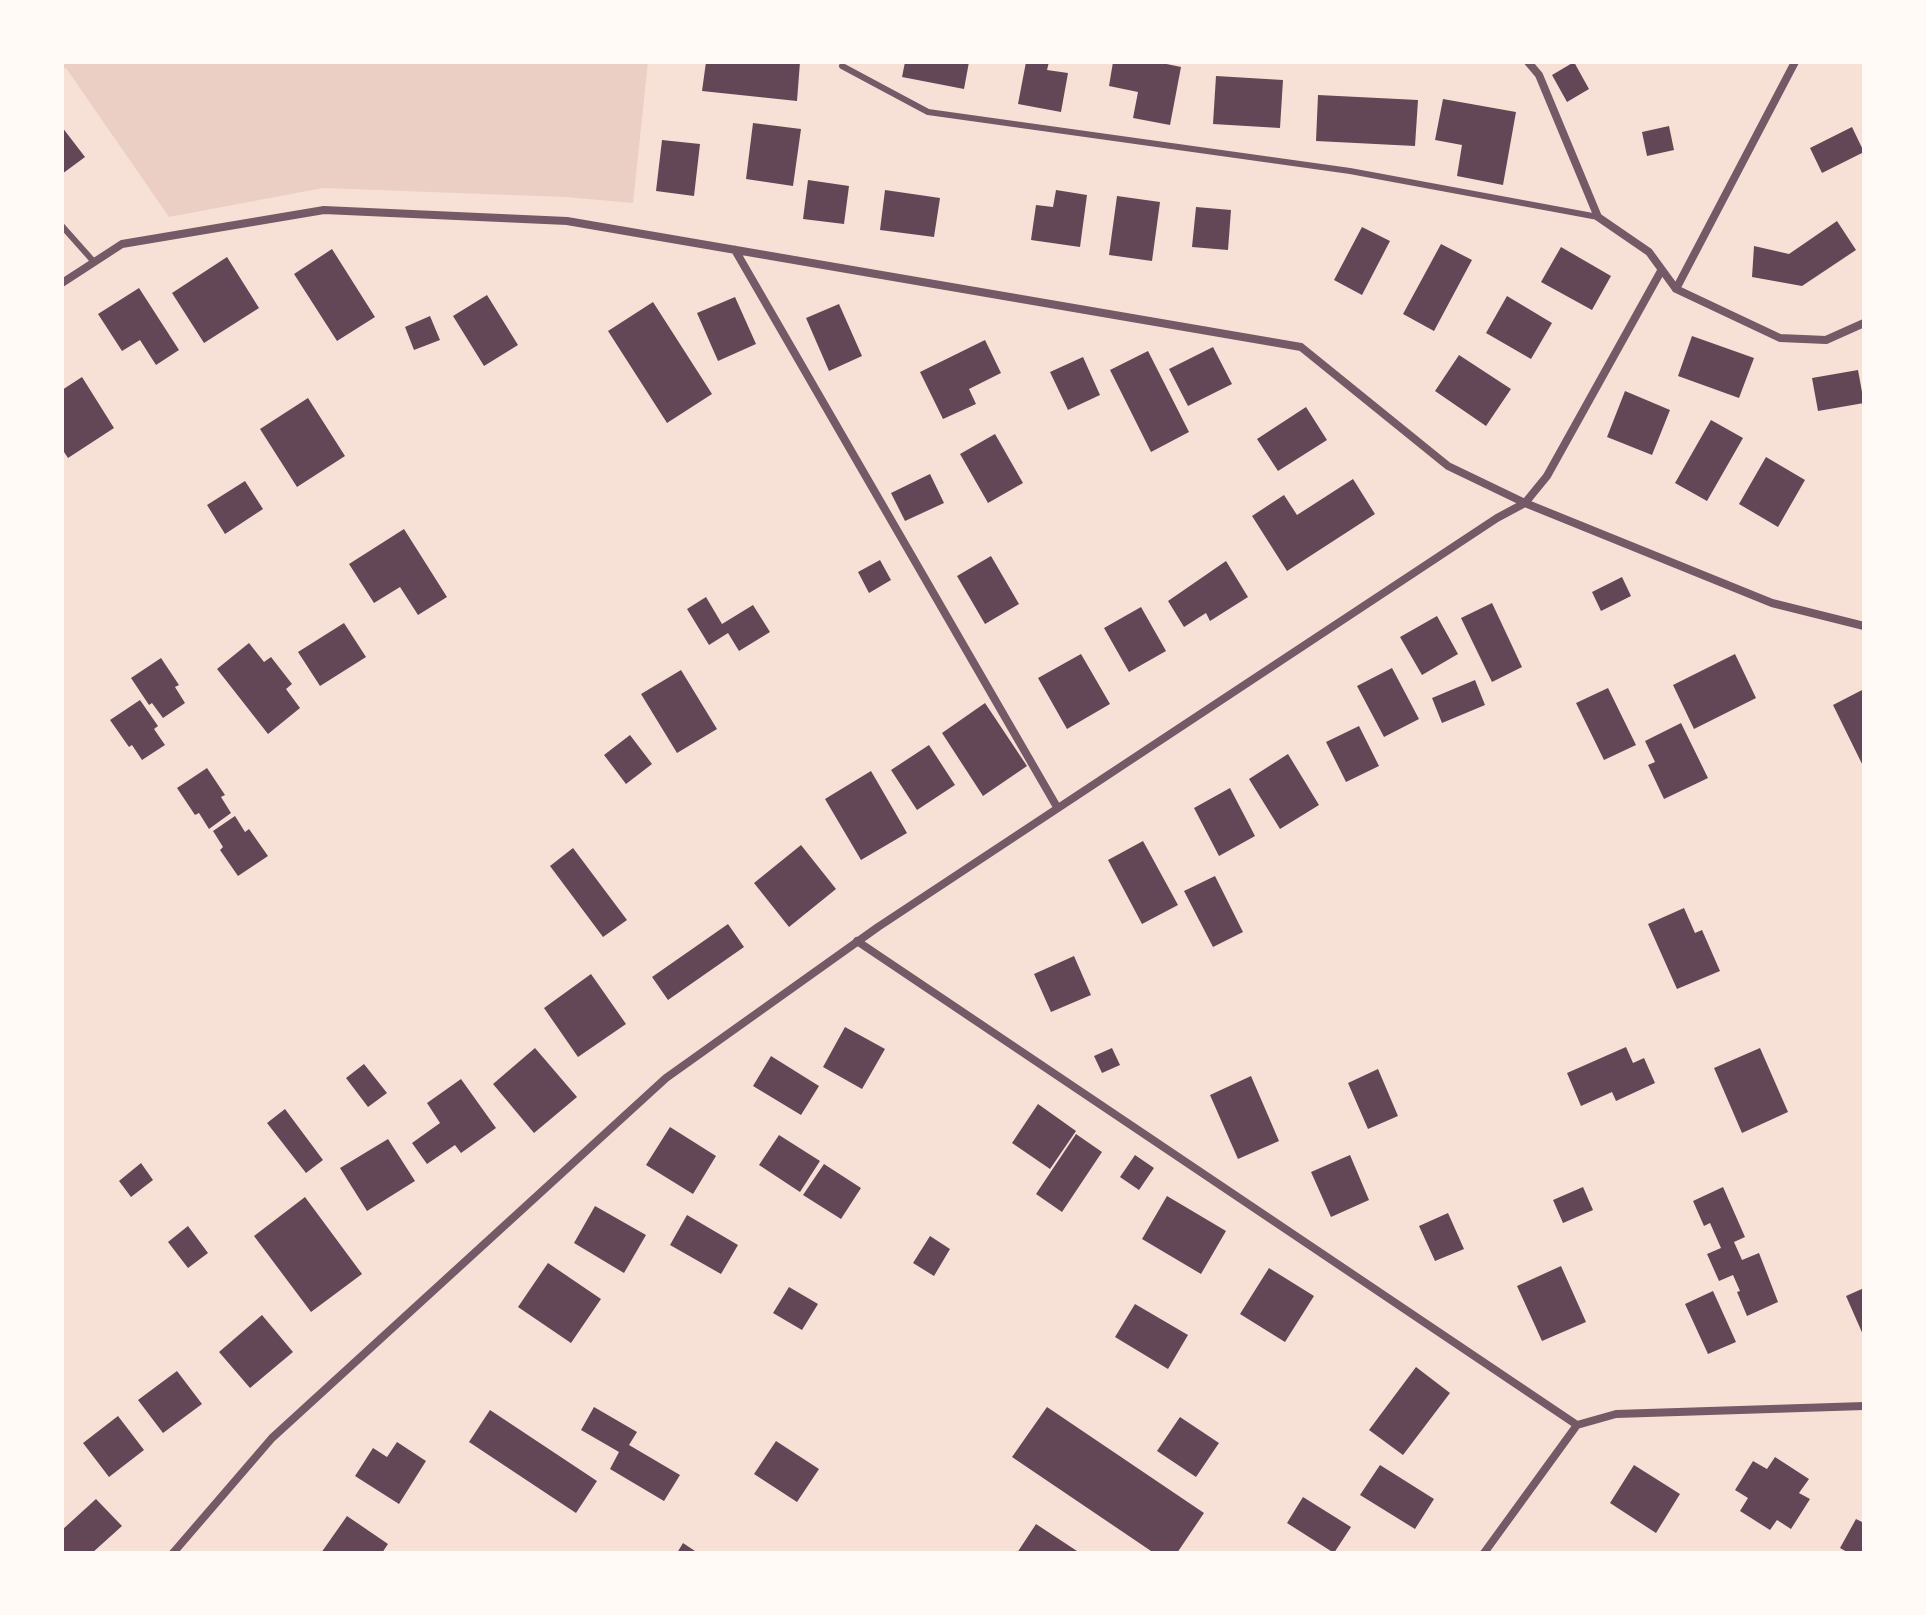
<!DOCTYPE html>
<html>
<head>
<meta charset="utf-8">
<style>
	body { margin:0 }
	#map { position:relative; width:1926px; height:1615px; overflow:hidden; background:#f7e1d7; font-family:Literata,serif }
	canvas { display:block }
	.frame { position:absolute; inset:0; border:64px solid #fffaf5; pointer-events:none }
</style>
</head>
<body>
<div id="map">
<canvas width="1926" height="1615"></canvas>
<div class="frame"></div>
</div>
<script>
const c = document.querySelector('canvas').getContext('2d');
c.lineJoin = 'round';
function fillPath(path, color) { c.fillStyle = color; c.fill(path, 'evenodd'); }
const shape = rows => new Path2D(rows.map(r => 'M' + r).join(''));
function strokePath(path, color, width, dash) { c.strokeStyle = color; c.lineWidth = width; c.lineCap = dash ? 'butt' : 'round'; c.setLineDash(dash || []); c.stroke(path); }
fillPath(shape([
	[62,62,648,62,633,203,565,197,323,188,169,217,66,68,62,70]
]), '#ebcfc5');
fillPath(shape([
	[706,62,800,62,797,101,702,91],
	[905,62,969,62,964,89,902,77],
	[1026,62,1049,62,1047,70,1068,73,1061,112,1018,104],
	[1113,62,1157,62,1181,67,1170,125,1133,118,1138,92,1109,86],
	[1574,62,1589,89,1567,102,1552,75],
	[1216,76,1283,80,1280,128,1213,124],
	[1318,95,1418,100,1415,146,1316,141],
	[1443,99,1516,112,1503,185,1457,176,1462,145,1435,140],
	[753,123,801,129,793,186,746,179],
	[1669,126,1674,150,1647,156,1642,132],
	[62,127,85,157,62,174],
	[1852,127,1864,152,1822,173,1810,148],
	[662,140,700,144,694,196,656,191],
	[808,180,849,186,844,224,803,219],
	[885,190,940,198,934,237,880,230],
	[1056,190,1087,195,1080,247,1031,240,1036,205,1053,207],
	[1117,196,1160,202,1152,261,1109,255],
	[1196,207,1231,210,1228,250,1192,247],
	[1837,221,1856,250,1802,286,1752,277,1754,246,1789,254],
	[1362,227,1390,241,1362,295,1334,280],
	[1441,244,1472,260,1434,331,1403,314],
	[1561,247,1611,276,1592,310,1541,282],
	[332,249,375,317,337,341,294,274],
	[227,257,259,308,204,343,172,293],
	[139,288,179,350,156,365,140,340,122,351,98,314],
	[487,295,518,345,484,366,453,316],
	[1507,296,1552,323,1531,359,1486,333],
	[735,297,756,344,718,361,697,313],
	[653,302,712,394,667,423,608,331],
	[839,304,862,356,829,371,806,318],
	[430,316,440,340,414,350,405,327],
	[1692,336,1754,358,1739,398,1678,376],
	[985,340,1001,373,969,389,976,404,943,419,920,372],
	[1213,347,1232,384,1188,406,1169,369],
	[1148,351,1189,432,1151,452,1110,370],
	[1459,355,1511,389,1486,426,1435,391],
	[1083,357,1100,395,1068,410,1050,372],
	[1858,370,1864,403,1818,411,1812,378],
	[82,377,114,428,68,458,62,449,62,390],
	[1625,391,1670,410,1652,455,1607,437],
	[308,398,345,456,297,487,260,429],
	[1306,407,1327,440,1278,471,1257,439],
	[1711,420,1743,438,1707,501,1675,483],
	[995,434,1023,483,988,503,960,454],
	[1766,457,1805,480,1778,527,1739,504],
	[930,474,944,503,905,521,891,493],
	[1353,479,1375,514,1287,571,1252,516,1284,495,1297,515],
	[245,481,263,509,225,534,207,505],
	[404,529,447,597,418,615,400,587,374,603,349,564],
	[991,556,1019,604,985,624,957,576],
	[880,560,891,580,869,593,858,572],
	[1226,561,1248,597,1210,621,1206,613,1184,627,1168,601],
	[1622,577,1631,596,1601,611,1592,592],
	[706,597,722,624,753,605,770,632,739,651,728,633,709,645,687,609],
	[1492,603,1522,667,1492,682,1461,618],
	[1141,607,1166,651,1129,672,1104,628],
	[1437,616,1458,654,1422,675,1400,637],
	[344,623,366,657,320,686,298,652],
	[249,643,264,662,271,657,292,684,286,689,300,708,268,734,217,669],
	[1081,654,1110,704,1067,729,1038,678],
	[1735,654,1756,698,1694,729,1673,685],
	[161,658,179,685,175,687,185,703,163,718,152,703,149,705,131,678],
	[1392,668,1419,719,1384,737,1357,686],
	[681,670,717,729,677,753,641,694],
	[1475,680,1485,705,1442,723,1432,698],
	[1608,688,1636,745,1604,760,1576,703],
	[1864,689,1864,768,1833,705],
	[140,700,158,726,154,729,165,745,142,760,132,745,129,747,110,720],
	[985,703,1027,766,983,796,942,733],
	[1681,723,1708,778,1664,799,1648,765,1655,762,1645,741],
	[1359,726,1379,766,1346,782,1326,742],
	[630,735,652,764,626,784,604,755],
	[929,745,955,785,917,810,891,770],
	[1288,754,1319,805,1280,829,1249,779],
	[207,768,225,795,221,797,231,813,209,829,199,813,195,815,177,788],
	[871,771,907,833,861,860,825,799],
	[1230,788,1255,836,1219,856,1194,808],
	[235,816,245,832,249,829,268,856,238,876,220,850,223,847,213,831],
	[1143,841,1178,905,1142,924,1108,860],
	[801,845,836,889,789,927,754,883],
	[573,848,627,920,603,937,550,866],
	[1215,876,1243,932,1213,947,1184,891],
	[1684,908,1695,933,1702,930,1720,971,1677,989,1648,924],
	[728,924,744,947,668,1000,652,977],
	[1074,956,1091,995,1051,1012,1034,974],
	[591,974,626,1024,578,1057,544,1008],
	[845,1027,885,1049,862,1089,823,1067],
	[1626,1047,1633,1063,1644,1058,1655,1083,1616,1101,1612,1092,1581,1106,1567,1073],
	[535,1048,577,1097,534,1133,493,1084],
	[1112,1048,1120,1065,1102,1073,1094,1056],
	[1760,1048,1788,1112,1742,1133,1714,1068],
	[771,1056,819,1086,801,1115,753,1086],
	[364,1064,387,1093,368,1107,346,1078],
	[1378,1069,1398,1116,1368,1129,1348,1083],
	[1251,1076,1279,1141,1238,1159,1210,1095],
	[461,1079,496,1128,461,1153,455,1145,427,1164,412,1143,440,1123,427,1103],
	[1038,1104,1076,1131,1050,1169,1012,1143],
	[285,1109,323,1160,306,1173,267,1123],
	[670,1127,716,1156,693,1194,646,1165],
	[1076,1134,1102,1152,1062,1212,1036,1194],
	[779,1135,820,1161,800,1192,759,1165],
	[388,1139,415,1181,367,1211,340,1168],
	[1135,1155,1154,1168,1139,1190,1120,1177],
	[1350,1155,1369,1200,1331,1217,1311,1172],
	[141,1163,153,1180,131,1197,119,1181],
	[824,1164,861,1188,841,1219,803,1195],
	[1583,1187,1593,1210,1563,1223,1553,1200],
	[1723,1187,1745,1237,1734,1242,1742,1260,1759,1253,1778,1302,1747,1316,1737,1292,1740,1291,1733,1275,1719,1281,1707,1254,1721,1248,1710,1223,1704,1226,1693,1201],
	[1167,1196,1226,1231,1201,1274,1142,1239],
	[305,1197,362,1274,311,1312,254,1236],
	[595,1206,646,1235,624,1273,574,1243],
	[1448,1213,1464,1249,1435,1261,1419,1226],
	[687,1215,738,1245,721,1274,670,1245],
	[188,1226,208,1253,188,1268,168,1242],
	[930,1236,950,1249,934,1276,913,1263],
	[548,1263,601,1299,571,1343,518,1307],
	[1561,1266,1586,1322,1542,1341,1517,1286],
	[1269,1268,1314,1296,1285,1342,1240,1314],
	[789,1287,818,1304,802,1330,773,1313],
	[1864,1288,1864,1337,1846,1296],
	[1713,1291,1736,1342,1708,1354,1685,1304],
	[1135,1304,1188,1335,1168,1369,1115,1337],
	[262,1315,293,1352,250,1388,219,1352],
	[1416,1367,1450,1393,1403,1455,1369,1430],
	[177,1371,202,1404,163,1433,138,1400],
	[594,1407,637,1432,629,1445,680,1475,664,1501,610,1469,619,1452,581,1430],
	[1047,1407,1204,1513,1177,1553,1154,1553,1012,1457],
	[490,1410,597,1481,576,1513,469,1442],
	[118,1416,144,1450,109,1477,83,1443],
	[1180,1417,1219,1443,1196,1477,1157,1451],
	[776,1441,819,1469,797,1502,754,1474],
	[397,1442,426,1461,399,1504,355,1476,373,1448,387,1457],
	[1775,1457,1809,1479,1799,1493,1810,1499,1791,1529,1777,1520,1770,1530,1740,1511,1748,1498,1735,1490,1753,1461,1767,1469],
	[1380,1465,1434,1499,1415,1529,1360,1495],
	[1634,1465,1680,1494,1656,1533,1610,1503],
	[1303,1497,1351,1527,1334,1553,1287,1523],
	[96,1499,122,1526,92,1553,62,1553,62,1530],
	[347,1516,388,1544,382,1553,321,1553],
	[1856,1519,1864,1523,1864,1553,1849,1553,1840,1548],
	[1036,1524,1080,1553,1017,1553],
	[683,1543,698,1553,677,1553]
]), '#644757');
strokePath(shape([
	[842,66,928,112,1350,171,1598,217],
	[62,226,94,262]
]), '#755966', 6);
strokePath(shape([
	[1528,62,1539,75,1598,217,1649,252,1676,289,1780,338,1826,340,1864,323],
	[735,250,1057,807],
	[62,283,122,244,324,210,567,221,1301,347,1448,466,1525,503,1772,603,1864,626],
	[1676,289,1795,62],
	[857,941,1577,1425],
	[173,1553,272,1438,666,1078,878,927,1497,518,1525,503,1547,476,1661,271],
	[1484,1553,1577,1425,1616,1414,1864,1406]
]), '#755966', 8);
</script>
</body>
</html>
